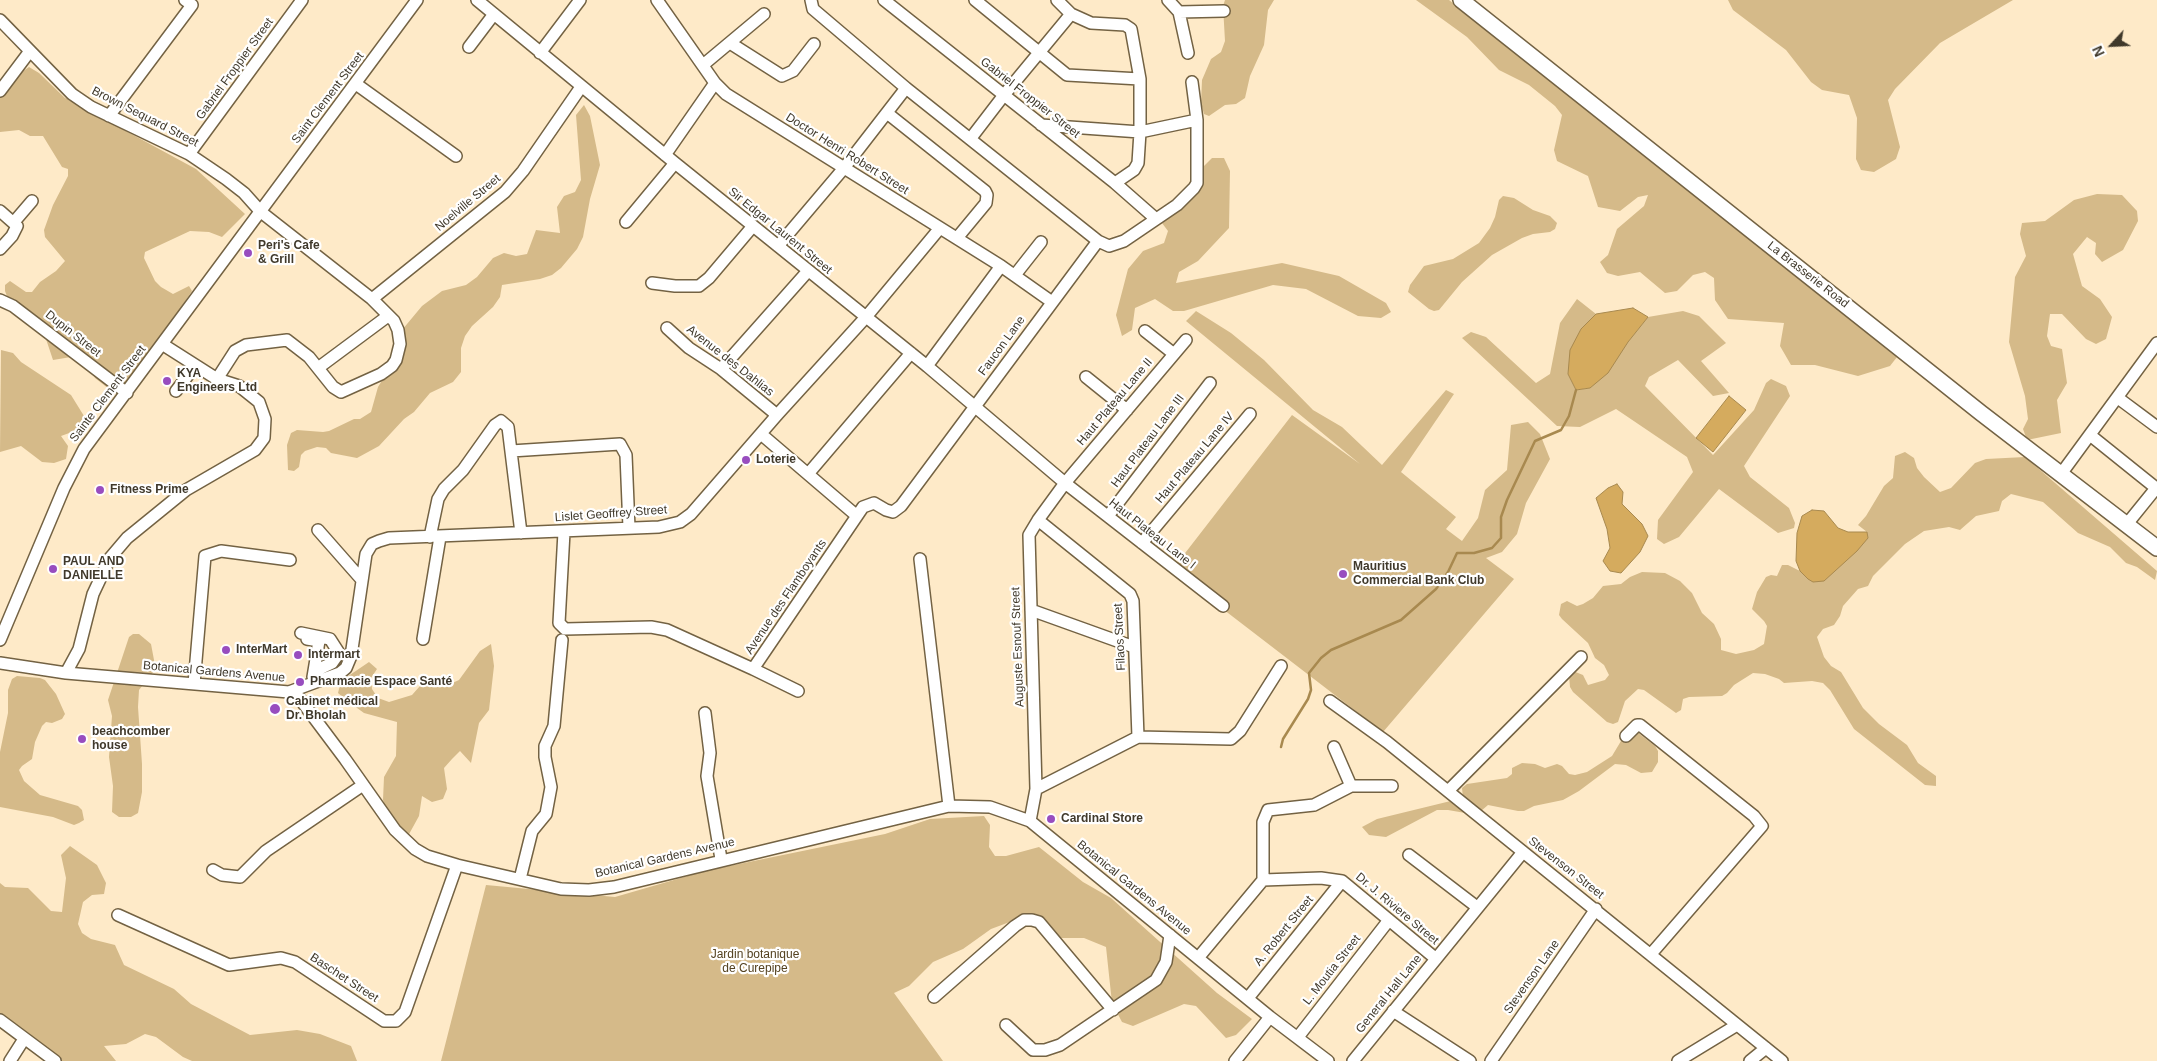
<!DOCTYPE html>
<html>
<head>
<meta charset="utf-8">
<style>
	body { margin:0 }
	#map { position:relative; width:2157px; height:1061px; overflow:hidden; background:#feeac8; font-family:Helvetica,sans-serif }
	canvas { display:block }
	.north { position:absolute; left:2087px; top:20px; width:50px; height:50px; -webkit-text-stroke:4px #fff; paint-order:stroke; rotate:245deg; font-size:14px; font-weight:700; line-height:20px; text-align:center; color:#40392b }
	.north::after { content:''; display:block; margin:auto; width:18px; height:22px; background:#40392b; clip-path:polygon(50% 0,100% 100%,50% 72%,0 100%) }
</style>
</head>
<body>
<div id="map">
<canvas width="2157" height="1061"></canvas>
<div class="north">N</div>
</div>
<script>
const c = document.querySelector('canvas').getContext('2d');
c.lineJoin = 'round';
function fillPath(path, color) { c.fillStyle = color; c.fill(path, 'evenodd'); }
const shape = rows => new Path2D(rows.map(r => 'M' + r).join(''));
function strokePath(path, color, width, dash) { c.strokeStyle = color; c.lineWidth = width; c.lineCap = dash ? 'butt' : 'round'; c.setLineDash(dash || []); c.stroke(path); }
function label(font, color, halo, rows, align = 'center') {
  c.font = font + ' Helvetica,sans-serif'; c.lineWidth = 4.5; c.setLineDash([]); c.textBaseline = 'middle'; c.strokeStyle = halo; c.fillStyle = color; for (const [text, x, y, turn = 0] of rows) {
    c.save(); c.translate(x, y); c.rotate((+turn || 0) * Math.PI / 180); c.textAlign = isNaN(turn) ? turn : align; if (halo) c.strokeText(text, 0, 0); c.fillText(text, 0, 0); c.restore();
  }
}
fillPath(shape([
	[1225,0,1274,0,1268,10,1264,45,1250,76,1245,98,1236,104,1225,105,1209,116,1204,114,1201,103,1202,80,1211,59,1221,52,1225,41,1223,6],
	[1416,0,1449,0,1897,357,1890,366,1858,376,1815,365,1791,365,1780,346,1784,323,1728,319,1715,300,1714,278,1705,272,1693,275,1677,291,1665,293,1640,272,1618,276,1607,273,1600,262,1608,255,1617,229,1644,206,1648,195,1638,197,1620,211,1598,207,1588,176,1557,161,1554,150,1562,115,1555,106,1529,85,1499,70,1467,37],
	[1728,0,2013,0,1940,43,1895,89,1888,100,1900,147,1896,159,1874,172,1861,170,1856,159,1857,118,1849,95,1822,90,1811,82,1786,50,1733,10],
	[29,67,39,73,65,98,196,169,245,214,222,237,209,232,190,231,145,252,144,258,155,281,161,287,173,294,189,286,192,291,122,395,109,389,95,378,90,369,71,357,53,360,45,336,10,304,5,291,5,285,10,281,26,292,32,292,40,282,56,271,65,261,45,237,44,230,53,205,68,176,68,169,62,167,43,136,30,136,19,130,0,132,0,98,19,74],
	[584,105,590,116,600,165,590,199,583,237,577,249,561,268,552,275,540,279,502,285,500,297,493,307,472,326,465,336,461,348,461,372,453,382,430,393,414,412,404,419,379,446,357,458,331,453,326,448,317,447,305,451,301,455,299,467,294,471,288,470,287,445,291,433,297,430,323,432,329,431,354,419,360,419,371,412,378,387,388,371,389,361,402,330,422,306,442,291,466,285,477,277,493,258,504,253,516,256,527,254,536,230,560,233,557,207,564,196,575,192,581,180,576,115],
	[1212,158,1224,158,1230,171,1229,228,1198,261,1179,272,1176,283,1282,263,1339,276,1386,303,1391,312,1381,318,1358,316,1306,289,1273,285,1184,311,1173,311,1155,299,1135,308,1132,330,1122,336,1116,315,1128,269,1143,251,1164,243,1168,231,1162,223,1193,188,1204,166],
	[2097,194,2122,195,2137,211,2138,221,2123,250,2102,262,2095,254,2096,243,2087,237,2073,254,2082,286,2100,299,2112,317,2106,339,2096,344,2086,339,2062,314,2050,314,2047,336,2051,346,2062,349,2067,383,2057,400,2061,433,2027,440,2023,429,2028,419,2025,396,2009,342,2015,277,2026,256,2020,234,2022,223,2045,221,2074,200],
	[1503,196,1514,198,1533,210,1550,216,1557,223,1555,229,1550,232,1533,234,1522,238,1492,255,1462,282,1439,310,1434,311,1429,309,1408,292,1410,285,1424,266,1453,259,1479,243,1490,228,1495,217,1499,200],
	[1577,299,1596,314,1581,329,1568,374,1576,390,1590,388,1648,317,1683,311,1699,316,1726,343,1701,361,1729,393,1713,396,1678,360,1649,377,1645,386,1713,455,1754,410,1766,383,1771,379,1786,386,1790,396,1744,466,1750,477,1789,508,1795,523,1794,528,1778,533,1719,489,1679,537,1664,544,1657,539,1658,520,1693,472,1687,457,1616,409,1580,427,1557,426,1462,338,1471,332,1486,337,1536,383,1550,374,1560,323],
	[1196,311,1231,333,1264,360,1313,410,1342,427,1382,465,1446,390,1454,394,1401,472,1456,517,1446,529,1462,541,1478,518,1485,490,1507,470,1511,425,1528,422,1540,434,1550,459,1526,503,1517,534,1502,552,1486,558,1514,579,1383,732,1172,570,1292,415,1360,464,1186,321],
	[1,350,13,353,21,362,71,395,84,416,83,428,61,436,68,446,66,459,54,463,42,462,21,446,0,452],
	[1905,452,1914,458,1917,468,1924,477,1940,492,1951,488,1975,463,1986,459,2025,457,2157,571,2155,580,2137,567,2126,563,2110,547,2078,533,2043,502,2011,494,2002,501,1999,511,1976,516,1960,530,1949,527,1924,531,1905,544,1873,576,1868,586,1858,589,1843,606,1840,616,1834,625,1823,629,1817,637,1824,657,1831,666,1841,672,1863,708,1879,724,1907,745,1918,763,1936,776,1936,786,1925,785,1854,729,1830,690,1823,683,1812,681,1784,683,1779,679,1765,674,1753,673,1734,685,1727,693,1722,696,1689,697,1683,699,1681,710,1676,713,1644,690,1638,689,1625,701,1618,722,1613,724,1607,722,1573,692,1570,687,1569,676,1573,671,1583,675,1588,685,1605,680,1609,675,1604,665,1595,658,1588,643,1562,619,1559,615,1561,604,1567,601,1577,606,1583,604,1593,598,1603,586,1621,584,1630,577,1642,572,1665,573,1680,581,1692,593,1702,613,1714,624,1721,639,1721,650,1736,654,1754,650,1764,644,1767,626,1764,621,1752,609,1757,592,1766,577,1771,575,1777,576,1782,565,1788,565,1800,571,1808,579,1868,538,1867,532,1858,525,1866,516,1884,486,1893,478,1895,456],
	[133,634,139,634,151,644,154,660,153,672,139,690,138,707,142,764,142,792,138,813,131,817,119,817,112,812,113,786,109,757,112,716,108,700,129,637],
	[491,644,494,666,489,710,479,723,471,763,460,751,452,759,444,768,447,789,443,799,432,802,422,796,419,816,408,836,390,821,383,800,384,777,396,756,397,722,364,713,346,700,338,693,341,681,369,662,377,669,371,678,372,689,378,698,389,702,412,695,427,678,448,685,459,680,480,651],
	[17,676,40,678,45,680,56,694,65,714,62,719,52,723,46,722,42,726,35,742,32,759,22,766,19,770,24,781,40,795,78,806,82,810,84,820,79,823,74,825,53,817,0,807,0,752,8,713,8,690,12,679],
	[1633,729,1655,746,1658,751,1658,762,1652,772,1641,773,1626,765,1615,764,1579,791,1563,800,1534,806,1524,811,1518,811,1488,805,1481,811,1471,814,1448,810,1437,810,1386,837,1369,835,1362,827,1377,819,1463,798,1462,788,1467,784,1507,778,1512,774,1512,768,1522,763,1535,764,1545,768,1557,764,1562,766,1569,774,1575,775,1587,772,1612,756,1627,731],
	[984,816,990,825,989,847,995,856,1006,856,1039,847,1083,882,1111,898,1217,993,1252,1019,1236,1035,1226,1038,1196,1006,1184,1004,1133,1026,1122,1022,1112,1003,1106,947,1084,938,1061,938,1035,918,1023,917,991,929,963,949,933,962,909,986,894,993,943,1061,441,1061,486,885,615,897,705,871,885,834,930,819],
	[70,846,97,865,106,883,104,894,92,895,83,902,78,924,82,933,91,939,115,945,124,965,174,989,191,1004,250,1035,297,1030,320,1034,351,1046,357,1061,192,1061,183,1057,156,1037,145,1034,126,1044,104,1046,116,1061,53,1061,0,1020,0,883,5,887,28,888,51,911,62,912,66,878,61,855]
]), '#d5ba89');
const water = shape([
	[1633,308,1648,317,1628,342,1608,373,1590,388,1576,390,1568,374,1570,350,1581,329,1596,314,1633,308],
	[1729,396,1746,410,1713,452,1696,438,1729,396],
	[1617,484,1623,492,1622,504,1642,524,1648,536,1640,552,1621,573,1610,571,1603,561,1610,548,1607,529,1596,498,1608,488,1617,484],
	[1812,510,1824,511,1838,528,1848,532,1867,532,1868,538,1857,551,1824,581,1813,582,1808,579,1800,571,1796,561,1797,533,1802,516,1812,510]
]);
fillPath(water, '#d5ab5e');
strokePath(water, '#a8894f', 1);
strokePath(shape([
	[1281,747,1283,739,1308,699,1311,690,1309,673,1321,658,1331,650,1401,620,1436,589,1448,572,1457,553,1474,553,1492,548,1501,538,1501,517,1507,500,1535,441,1561,430,1569,416,1576,390]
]), '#a8894f', 2.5);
const minor = shape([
	[477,0,675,163,927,366,1065,483,1223,606],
	[657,0,715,83,726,94,1001,266,1052,302],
	[811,0,813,9,906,88,1098,241,1109,246,1124,241,1177,205,1194,188,1197,183,1197,120,1192,82],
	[884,0,1115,183,1156,219],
	[975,0,1067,75,1140,79],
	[1057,0,1071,14,1091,23,1125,25,1131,29,1140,79,1140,132,1138,163,1134,170,1115,183],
	[1168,0,1179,12,1224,11],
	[1179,12,1188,53],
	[0,20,72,94,91,107,189,154,226,179,244,193,261,212,372,299,394,321,398,330,400,344,396,360,392,366,381,374,341,392,333,387,309,357,287,340,246,345,235,351,217,379],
	[730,43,782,76,793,71,814,44],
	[469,47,494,14],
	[540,53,580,0],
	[703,65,764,14],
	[356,84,456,156],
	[0,91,30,51],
	[887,113,985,191,987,195,986,203,957,238],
	[109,116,192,5,185,0],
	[1041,125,1140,132,1197,120],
	[971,138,1004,95,1071,14],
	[189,154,302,0],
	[665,155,715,83],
	[0,211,17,226,12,236,0,249],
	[14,222,32,201],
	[626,222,675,163],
	[778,246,844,168,906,88],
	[1015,275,1041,242],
	[652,283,675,286,699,286,709,278,753,226],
	[372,299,505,192,523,171,581,87],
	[0,300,13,306,127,393],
	[667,328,689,348,721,369,777,415],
	[1145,331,1174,354],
	[927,366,1001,266],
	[318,368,388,316],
	[721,369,808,271],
	[1086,377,1127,410],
	[176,391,195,366],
	[2118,398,2157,427],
	[761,434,857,516],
	[2090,435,2156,488],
	[511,451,620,444,626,455,629,528],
	[808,474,911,353],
	[2061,474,2157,343],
	[1108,516,1210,383],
	[1038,520,1130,594,1133,601,1138,737],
	[2127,524,2157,487],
	[318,530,362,580],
	[564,532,559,623,565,629,651,627,667,630,753,669,863,507,874,503,886,510,893,512,901,506,1098,241],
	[430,537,438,499,444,489,463,470,495,425,501,421,508,427,521,533],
	[1142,543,1250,414],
	[920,559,949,806],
	[1031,610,1134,647],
	[301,633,330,639,339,653,332,663,315,671],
	[307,639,319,641,313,677],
	[423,639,440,537],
	[0,640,64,488,84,449,417,0],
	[0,663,66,673,289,692,297,695,345,759,395,830,415,849,427,856,457,865,561,889,589,890,614,887,949,806,990,807,1030,821,1270,1017,1328,1061],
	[753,669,798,691],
	[66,673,79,649,93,594,110,558,127,538,186,490,255,450,264,438,265,419,259,402,239,386,217,379,162,344],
	[194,684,205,556,221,551,290,560],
	[289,692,340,673,346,668,351,656,366,554,372,544,379,541,389,538,659,527,680,522,691,514,777,415,866,317,940,228],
	[1330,701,1387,742,1782,1061],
	[705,713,710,753,707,776,721,859],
	[1626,736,1637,725,1640,725,1754,816,1762,826,1651,954],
	[1334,747,1351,786],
	[1036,789,1138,737,1231,739,1240,731,1281,666],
	[1448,791,1581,657],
	[1030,821,1036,789,1029,535,1038,520,1065,483,1186,340],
	[1409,855,1477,907],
	[213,870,222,875,240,877,266,851,363,785],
	[520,879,532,831,546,814,551,787,545,757,545,746,554,726,562,640],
	[1263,880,1263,822,1268,810,1314,805,1351,786,1392,786],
	[118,915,229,965,281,958,295,962,384,1021,396,1021,405,1012,457,865],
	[1198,958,1263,880,1321,878,1342,881,1435,958],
	[934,997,1015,926,1024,920,1032,920,1039,922,1113,1010],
	[1248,998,1342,881],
	[1393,1011,1470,1061],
	[0,1020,55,1061],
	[1006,1025,1033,1050,1045,1050,1060,1045,1156,980,1166,962,1170,935],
	[1298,1037,1389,920],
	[10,1061,24,1039],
	[1235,1061,1270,1017],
	[1353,1061,1523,852],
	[1491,1061,1596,909],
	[1678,1061,1737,1025],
	[1750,1061,1766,1048]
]);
const major = shape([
	[1461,0,1981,413,2157,548]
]);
strokePath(minor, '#736243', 14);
strokePath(major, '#736243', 18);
strokePath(minor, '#fff', 11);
strokePath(major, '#fff', 15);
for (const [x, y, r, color] of [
	[248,253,5,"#984dbf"],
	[167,381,5,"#984dbf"],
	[746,460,5,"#984dbf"],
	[100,490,5,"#984dbf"],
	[53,569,5,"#984dbf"],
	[1343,574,5,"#984dbf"],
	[226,650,5,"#984dbf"],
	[298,655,5,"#984dbf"],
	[300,682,5,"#984dbf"],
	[275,709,6,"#984dbf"],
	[82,739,5,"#984dbf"],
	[1051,819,5,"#984dbf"]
]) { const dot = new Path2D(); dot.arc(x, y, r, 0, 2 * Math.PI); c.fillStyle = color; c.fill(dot); strokePath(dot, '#fff', 2); }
label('12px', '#40392b', '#fff', [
	["Gabriel Froppier Street",235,69,-54],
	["Saint Clement Street",328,98,-53],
	["Gabriel Froppier Street",1030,98,38],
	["Brown Sequard Street",145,117,27],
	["Doctor Henri Robert Street",847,154,32],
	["Noelville Street",468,203,-40],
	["Sir Edgar Laurent Street",780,231,39],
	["La Brasserie Road",1808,275,38],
	["Dupin Street",73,334,38],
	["Faucon Lane",1002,346,-54],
	["Avenue des Dahlias",730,361,38],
	["Sainte Clement Street",108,394,-53],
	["Haut Plateau Lane II",1115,402,-50],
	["Haut Plateau Lane III",1148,441,-53],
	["Haut Plateau Lane IV",1195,458,-50],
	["Lislet Geoffrey Street",611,514,-4],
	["Haut Plateau Lane I",1152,534,38],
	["Avenue des Flamboyants",786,597,-56],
	["Filaos Street",1120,637,-93],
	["Auguste Esnouf Street",1018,647,-92],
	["Botanical Gardens Avenue",214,672,5],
	["Botanical Gardens Avenue",665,858,-13],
	["Stevenson Street",1566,868,38],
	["Botanical Gardens Avenue",1134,888,39],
	["Dr. J. Riviere Street",1397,909,40],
	["A. Robert Street",1284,931,-51],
	["L. Moutia Street",1332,970,-52],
	["Stevenson Lane",1532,977,-55],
	["Baschet Street",344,978,33],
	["General Hall Lane",1389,994,-51]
]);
label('bold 12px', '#40392b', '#fff', [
	["Peri's Cafe",258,246],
	["& Grill",258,260],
	["KYA",177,374],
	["Engineers Ltd",177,388],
	["Loterie",756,460],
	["Fitness Prime",110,490],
	["PAUL AND",63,562],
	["DANIELLE",63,576],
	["Mauritius",1353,567],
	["Commercial Bank Club",1353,581],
	["InterMart",236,650],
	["Intermart",308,655],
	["Pharmacie Espace Santé",310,682],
	["Cabinet médical",286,702],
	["Dr. Bholah",286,716],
	["beachcomber",92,732],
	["house",92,746],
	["Cardinal Store",1061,819]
], 'left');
label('12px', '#544220', '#fff', [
	["Jardin botanique",755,955],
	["de Curepipe",755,969]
]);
</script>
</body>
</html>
